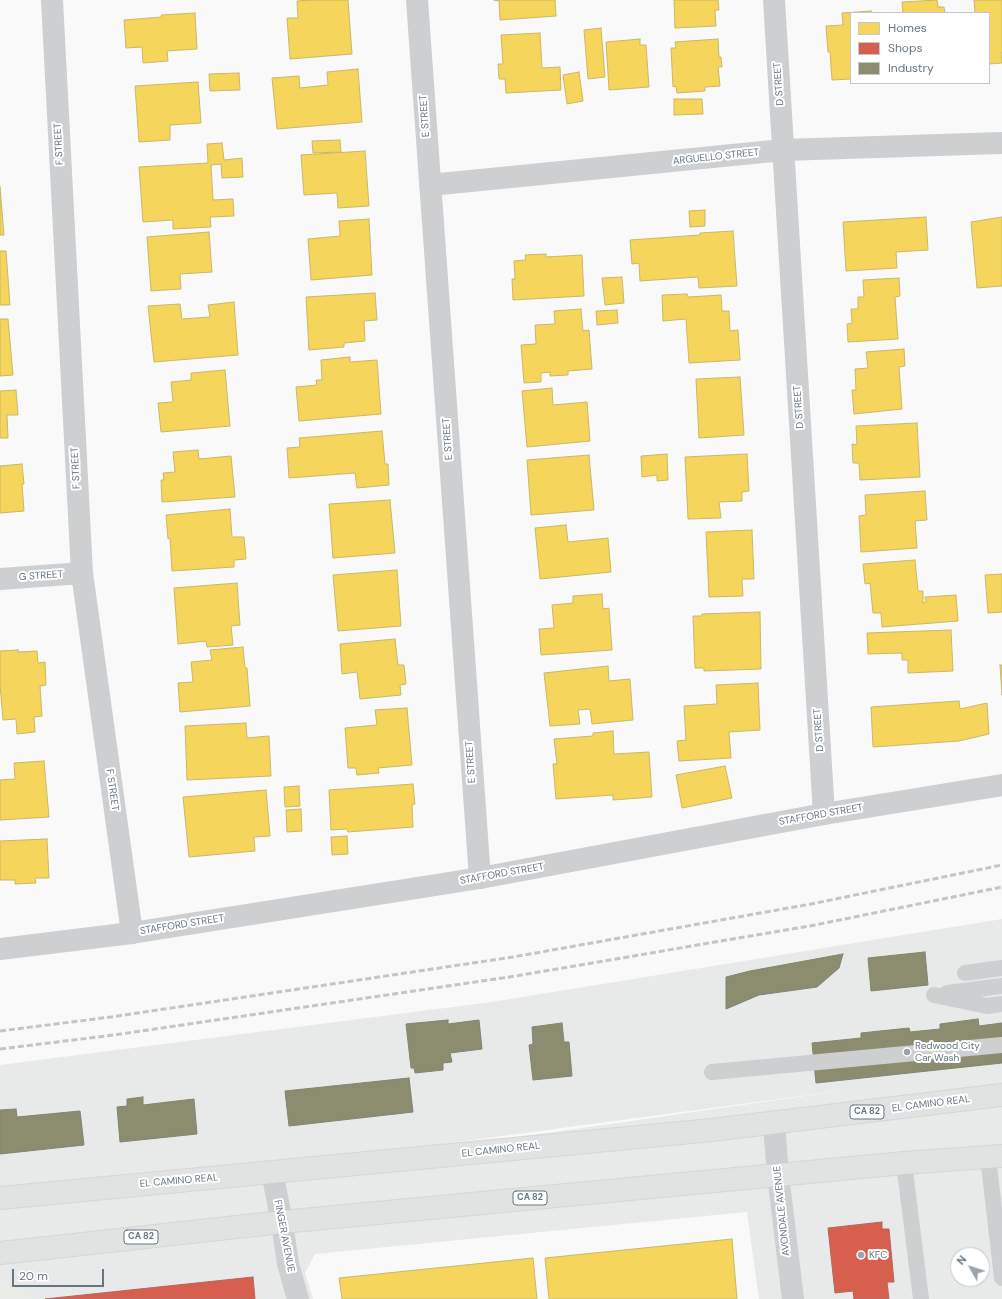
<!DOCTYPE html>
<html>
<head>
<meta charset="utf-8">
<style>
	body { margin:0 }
	#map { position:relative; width:1002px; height:1299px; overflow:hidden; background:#f9f9f9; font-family:"DM Sans",sans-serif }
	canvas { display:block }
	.legend { position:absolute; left:850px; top:12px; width:140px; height:72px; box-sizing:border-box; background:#fff; border:1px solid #c1c8cd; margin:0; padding:5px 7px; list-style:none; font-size:12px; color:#657683 }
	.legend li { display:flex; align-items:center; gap:8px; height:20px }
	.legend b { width:20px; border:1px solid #c1c8cd }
	.north { position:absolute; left:950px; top:1247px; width:40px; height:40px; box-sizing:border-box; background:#fff; border:1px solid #c1c8cd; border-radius:50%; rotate:309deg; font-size:11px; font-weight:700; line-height:16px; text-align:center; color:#657683 }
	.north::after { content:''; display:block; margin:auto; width:14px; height:18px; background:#99a4ac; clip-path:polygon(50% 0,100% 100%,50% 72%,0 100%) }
	.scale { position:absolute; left:12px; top:1269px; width:92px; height:18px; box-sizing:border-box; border:2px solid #657683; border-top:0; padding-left:5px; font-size:12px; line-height:14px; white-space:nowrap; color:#657683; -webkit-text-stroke:3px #fff; paint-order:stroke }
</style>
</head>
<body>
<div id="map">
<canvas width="1002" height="1299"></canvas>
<ul class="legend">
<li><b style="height:11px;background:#f6d55c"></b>Homes</li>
<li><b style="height:11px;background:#d6604d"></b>Shops</li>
<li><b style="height:11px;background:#8c8c6e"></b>Industry</li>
</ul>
<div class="north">N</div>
<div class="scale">20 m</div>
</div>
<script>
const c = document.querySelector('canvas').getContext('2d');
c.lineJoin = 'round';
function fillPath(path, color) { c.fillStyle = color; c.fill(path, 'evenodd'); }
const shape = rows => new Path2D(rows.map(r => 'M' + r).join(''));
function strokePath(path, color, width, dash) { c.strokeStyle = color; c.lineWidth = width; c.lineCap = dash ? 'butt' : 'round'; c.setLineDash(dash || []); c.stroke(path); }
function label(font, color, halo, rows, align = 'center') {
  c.font = font + ' "DM Sans",sans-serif'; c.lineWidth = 4; c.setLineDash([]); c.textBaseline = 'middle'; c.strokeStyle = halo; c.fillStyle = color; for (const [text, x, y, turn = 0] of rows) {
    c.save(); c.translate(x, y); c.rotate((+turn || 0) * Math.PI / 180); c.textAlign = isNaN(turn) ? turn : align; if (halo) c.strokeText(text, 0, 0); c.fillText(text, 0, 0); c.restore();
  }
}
fillPath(shape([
	[1002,919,1002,1299,759,1299,747,1212,315,1254,305,1273,313,1299,0,1299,0,1205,176,1186,847,1090,0,1203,0,1065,492,1002],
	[958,1255,982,1255,982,1279,958,1279]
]), '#e8e9e9');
fillPath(shape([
	[17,1279,30,1299,0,1299,0,1285]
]), '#e8ebe6');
const homes = shape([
	[311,0,348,0,352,54,290,59,287,18,298,18,297,1,311,0],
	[494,0,555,0,556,16,500,20,499,1,494,0],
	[674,0,718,0,719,10,715,10,716,26,675,28,674,0],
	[937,0,938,7,944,7,945,13,903,13,902,2,937,0],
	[974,0,1002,0,1002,53,1001,53,1002,63,989,64,989,13,975,13,974,0],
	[871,11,871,13,851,13,851,79,832,80,830,52,828,52,826,26,843,25,842,13,871,11],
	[195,13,197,49,167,51,168,61,143,63,142,47,126,48,124,20,162,17,161,15,195,13],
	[601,28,605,77,588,79,584,30,601,28],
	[540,33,542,68,560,67,561,90,506,93,505,79,499,79,498,64,503,64,501,35,540,33],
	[640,39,640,45,646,45,649,87,609,90,606,42,640,39],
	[718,39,719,57,721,57,722,67,718,67,720,86,705,87,705,91,677,93,676,86,673,87,671,48,676,48,675,42,718,39],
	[358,69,362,122,277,129,272,78,299,76,300,88,328,85,327,72,358,69],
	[579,72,583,101,567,104,563,75,579,72],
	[239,73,240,90,210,91,209,74,239,73],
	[198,82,201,123,170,125,170,140,139,142,135,86,198,82],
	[674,99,702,99,703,114,674,115,674,99],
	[340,140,341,152,313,153,312,141,340,140],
	[222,143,224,160,242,158,243,177,222,178,221,164,211,165,213,200,233,199,234,216,210,217,211,227,173,229,173,220,143,222,139,167,208,163,207,144,222,143],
	[365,151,369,206,338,208,337,193,304,195,301,155,365,151],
	[0,187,4,235,0,235,0,187],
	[705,210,705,226,690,227,689,211,705,210],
	[926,217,928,250,896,252,897,268,846,271,843,222,926,217],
	[1002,217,1002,286,977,288,971,222,1002,217],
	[369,219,372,275,311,280,308,239,340,236,339,221,369,219],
	[733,231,737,286,699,288,698,277,640,281,639,263,632,264,630,240,700,235,700,233,733,231],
	[209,232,212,272,180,274,181,289,151,291,147,237,209,232],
	[0,251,6,251,10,305,0,305,0,251],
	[546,254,546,257,582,255,584,296,513,300,512,279,515,279,514,261,526,260,525,255,546,254],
	[622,277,624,303,605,305,602,278,622,277],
	[899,278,900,296,895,297,898,339,848,342,847,324,852,323,851,309,858,309,858,297,864,297,863,280,899,278],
	[375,293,377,320,364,321,365,341,344,343,344,347,309,350,306,297,375,293],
	[687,294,688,297,721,295,722,311,729,311,730,331,738,330,740,360,689,363,686,319,663,321,662,295,687,294],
	[234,302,238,355,154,362,148,306,180,304,182,319,210,317,208,305,234,302],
	[581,309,583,331,589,330,592,369,568,371,568,375,550,376,550,372,541,373,541,382,524,383,521,345,536,344,535,325,555,324,554,311,581,309],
	[617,310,618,323,597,325,596,311,617,310],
	[0,319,8,319,13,375,0,376,0,319],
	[904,349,905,366,899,367,902,409,854,414,852,390,856,390,855,369,868,368,866,352,904,349],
	[350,357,350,362,377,360,381,414,299,421,296,387,317,385,316,380,322,380,321,360,350,357],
	[225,370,230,426,161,432,158,403,173,402,171,382,191,380,191,373,225,370],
	[740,377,744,435,699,438,696,379,740,377],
	[552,388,553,405,587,402,590,441,527,447,522,391,552,388],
	[16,390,18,415,7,415,8,438,0,438,0,391,16,390],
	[917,423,920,477,860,480,859,463,853,463,852,444,857,445,856,426,917,423],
	[382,431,385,464,388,464,389,485,357,488,355,473,289,478,287,448,300,447,299,438,382,431],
	[198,450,199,459,231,456,235,497,162,502,161,480,164,480,163,473,175,472,173,452,198,450],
	[667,454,668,480,657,481,657,475,642,477,641,456,667,454],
	[747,454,749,491,742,492,742,501,719,502,721,518,688,519,685,457,747,454],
	[589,455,594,510,531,515,527,460,589,455],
	[22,464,24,484,22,484,24,511,0,513,0,466,22,464],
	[925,491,927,520,915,521,917,548,861,552,859,516,866,515,865,495,925,491],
	[390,500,395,553,333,558,329,504,390,500],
	[230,509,232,537,244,537,246,559,234,560,234,567,172,571,170,538,168,539,166,515,230,509],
	[566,525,568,542,608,538,611,572,540,579,535,528,566,525],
	[752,530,754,579,742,579,743,596,709,597,706,532,752,530],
	[915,560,918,591,923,591,923,603,926,602,925,597,956,595,958,621,882,627,881,613,873,613,870,583,865,584,863,564,915,560],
	[397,570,401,626,338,631,333,575,397,570],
	[1002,574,1002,612,988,613,985,575,1002,574],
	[237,583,240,625,231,626,233,645,207,647,206,641,178,644,174,588,237,583],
	[602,594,603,609,609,608,612,650,541,655,539,629,554,628,552,605,573,603,573,596,602,594],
	[760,612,761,669,704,671,704,668,695,668,693,616,702,616,702,614,760,612],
	[951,630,953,671,908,673,908,660,902,660,902,653,868,654,867,633,951,630],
	[395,639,398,665,404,665,406,684,400,685,401,695,360,699,357,672,342,674,340,644,395,639],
	[243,647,245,668,247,668,250,706,180,712,178,683,193,682,191,662,212,660,210,650,243,647],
	[18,650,18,652,37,651,38,663,45,662,46,685,40,686,42,716,34,717,35,732,17,734,16,719,3,720,0,685,0,651,18,650],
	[1000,665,1002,665,1002,695,1000,665],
	[608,666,609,681,630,679,633,720,592,724,590,709,578,710,580,724,550,726,544,673,608,666],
	[758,683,760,730,729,732,731,758,679,761,677,741,686,740,684,706,717,704,716,685,758,683],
	[959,701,960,709,987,703,989,734,959,741,873,747,871,707,959,701],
	[407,708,412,765,378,768,379,773,357,775,356,768,348,768,345,728,377,725,375,710,407,708],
	[246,723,247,738,269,736,271,776,187,780,185,726,246,723],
	[613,731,614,754,649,752,652,797,613,800,613,795,556,799,553,764,557,764,554,739,593,736,593,733,613,731],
	[44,761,49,817,0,820,0,780,15,779,14,763,44,761],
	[725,766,732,798,682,808,676,775,725,766],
	[413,784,415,804,412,805,413,827,348,832,347,829,331,830,329,790,413,784],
	[299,786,300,806,285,807,284,787,299,786],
	[266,790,270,836,254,837,255,851,189,857,183,797,266,790],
	[301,809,302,831,287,832,286,810,301,809],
	[347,836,348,854,332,855,331,837,347,836],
	[47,839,49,878,35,878,36,883,15,884,15,880,0,880,0,841,47,839],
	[732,1239,737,1299,549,1299,545,1258,732,1239],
	[533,1258,537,1299,342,1299,339,1278,533,1258]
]);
fillPath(homes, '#f6d55c');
strokePath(homes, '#cab868', 1);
const shops = shape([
	[882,1222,882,1229,889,1229,894,1282,887,1282,889,1299,854,1299,853,1291,835,1293,828,1228,882,1222],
	[253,1277,255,1299,45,1299,253,1277]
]);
fillPath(shops, '#d6604d');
strokePath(shops, '#b4675d', 1);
const industry = shape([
	[925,952,928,985,871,991,868,958,925,952],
	[843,954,839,968,817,987,759,995,726,1009,726,977,750,971,843,954],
	[978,1019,979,1026,1002,1023,1002,1063,816,1083,812,1043,861,1038,861,1033,909,1028,910,1032,940,1029,940,1024,978,1019],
	[448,1020,448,1024,479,1020,482,1049,450,1053,452,1062,443,1063,443,1070,415,1073,414,1068,411,1068,406,1024,448,1020],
	[562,1023,564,1042,569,1042,572,1076,533,1080,529,1045,533,1044,532,1027,562,1023],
	[409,1078,413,1112,289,1126,285,1091,409,1078],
	[143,1097,143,1105,194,1099,197,1134,120,1142,117,1107,127,1106,127,1099,143,1097],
	[16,1109,17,1117,80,1111,84,1145,0,1154,0,1110,16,1109]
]);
fillPath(industry, '#8c8c6e');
strokePath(industry, '#808574', 1);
const primary = shape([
	[0,1198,712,1130,1002,1095],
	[0,1253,282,1222,904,1163,1002,1156]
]);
strokePath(primary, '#d5d6d7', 24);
strokePath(shape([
	[965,973,1002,968],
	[947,993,1002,986],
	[934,995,987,1006,1002,1004],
	[712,1072,1002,1045],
	[988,1157,1002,1278],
	[904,1163,921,1299]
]), '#cecfd0', 16);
strokePath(shape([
	[52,0,82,573,132,933],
	[417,0,480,878],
	[774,0,824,814],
	[430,185,783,150,1002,143],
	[0,579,82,573],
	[774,1123,778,1175,793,1299],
	[272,1172,282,1222,288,1264,298,1299]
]), '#cecfd0', 22);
strokePath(shape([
	[0,949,132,933,480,878,824,814,1002,785]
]), '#cecfd0', 22);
strokePath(primary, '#e1e2e2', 22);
strokePath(shape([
	[0,1031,111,1017,513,957,811,904,1002,865],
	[0,1049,114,1035,516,976,815,925,1002,887]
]), '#c3c5c6', 3, [6, 3]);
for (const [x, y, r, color] of [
	[907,1052,4,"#99a4ac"],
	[861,1255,4,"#99a4ac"]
]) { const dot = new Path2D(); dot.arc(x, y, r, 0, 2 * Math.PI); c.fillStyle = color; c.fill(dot); strokePath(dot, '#fff', 1.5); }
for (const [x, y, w] of [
	[867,1112,34],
	[530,1198,34],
	[141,1237,34]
]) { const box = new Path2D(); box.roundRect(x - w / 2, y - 7, w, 14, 3); c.fillStyle = '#fff'; c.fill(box); strokePath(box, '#657683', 1); }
label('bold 9px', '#657683', null, [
	["CA 82",867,1112],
	["CA 82",530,1198],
	["CA 82",141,1237]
]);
label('10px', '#657683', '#fff', [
	["D STREET",779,84,-94],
	["E STREET",425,116,-94],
	["F STREET",59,144,-93],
	["ARGUELLO STREET",716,157,-6],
	["D STREET",799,407,-94],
	["E STREET",448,439,-94],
	["F STREET",76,468,-93],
	["G STREET",41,576,-4],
	["D STREET",819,730,-94],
	["E STREET",471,762,-94],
	["F STREET",112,790,82],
	["STAFFORD STREET",821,815,-10],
	["STAFFORD STREET",502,874,-10],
	["STAFFORD STREET",182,925,-9],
	["EL CAMINO REAL",931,1104,-7],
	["EL CAMINO REAL",501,1150,-6],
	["EL CAMINO REAL",179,1181,-5],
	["AVONDALE AVENUE",782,1211,-96],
	["FINGER AVENUE",284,1236,79]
]);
label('10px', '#657683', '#fff', [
	["Redwood City",915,1046],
	["Car Wash",915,1058],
	["KFC",869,1255]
], 'left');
</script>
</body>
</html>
